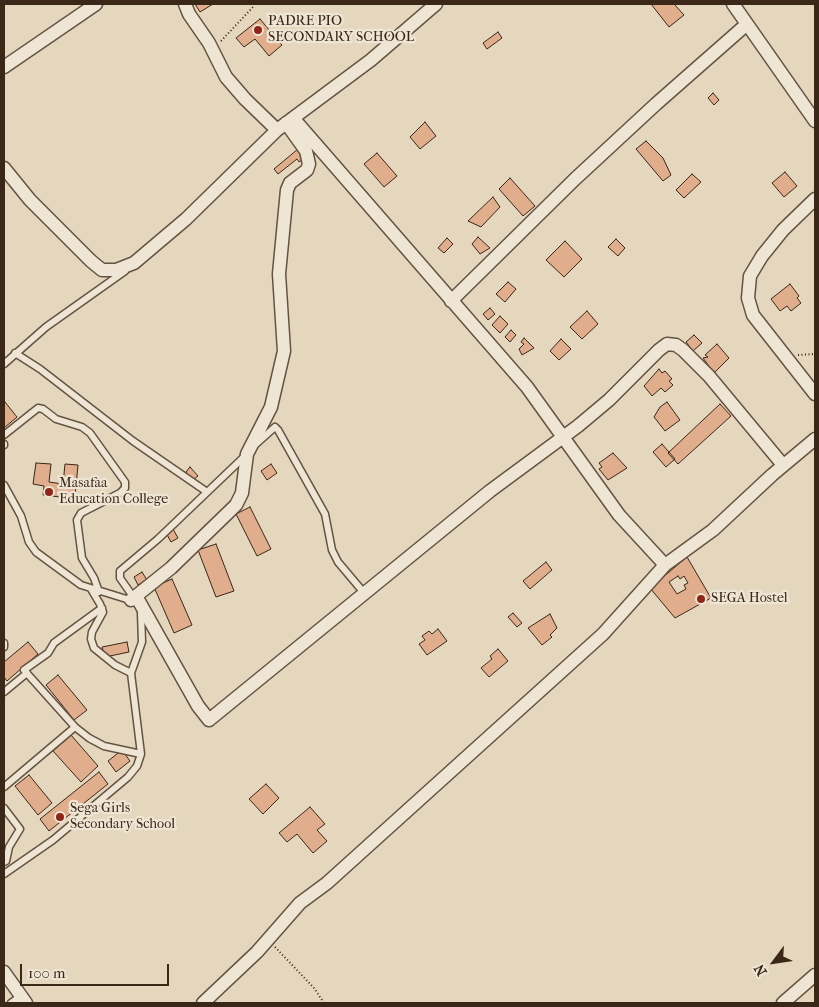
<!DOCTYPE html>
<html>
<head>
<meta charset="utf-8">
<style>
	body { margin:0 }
	#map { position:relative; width:819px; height:1007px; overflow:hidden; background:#e5d7be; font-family:"IM FELL French Canon",serif }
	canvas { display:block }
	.frame { position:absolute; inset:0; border:5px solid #3a2718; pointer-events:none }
	.north { position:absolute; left:749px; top:937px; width:50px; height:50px; -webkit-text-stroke:4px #eee5d5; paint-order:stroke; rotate:239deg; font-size:14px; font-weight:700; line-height:20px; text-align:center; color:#3a2718 }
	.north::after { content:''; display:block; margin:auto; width:18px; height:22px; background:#3a2718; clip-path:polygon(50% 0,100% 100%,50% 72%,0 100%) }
	.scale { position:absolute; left:20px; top:964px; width:149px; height:22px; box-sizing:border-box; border:2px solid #3a2718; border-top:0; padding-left:6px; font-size:15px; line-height:18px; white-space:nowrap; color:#3a2718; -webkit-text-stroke:4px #eee5d5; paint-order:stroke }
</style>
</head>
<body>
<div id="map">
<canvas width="819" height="1007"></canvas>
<div class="frame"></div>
<div class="north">N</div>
<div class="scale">100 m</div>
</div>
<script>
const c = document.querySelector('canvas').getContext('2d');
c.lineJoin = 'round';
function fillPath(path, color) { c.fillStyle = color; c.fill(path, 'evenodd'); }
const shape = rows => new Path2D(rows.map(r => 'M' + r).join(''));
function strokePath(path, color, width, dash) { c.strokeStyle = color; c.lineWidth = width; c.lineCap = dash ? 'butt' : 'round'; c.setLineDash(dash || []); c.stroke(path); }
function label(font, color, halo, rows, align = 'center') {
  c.font = font + ' "IM FELL French Canon",serif'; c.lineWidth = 4.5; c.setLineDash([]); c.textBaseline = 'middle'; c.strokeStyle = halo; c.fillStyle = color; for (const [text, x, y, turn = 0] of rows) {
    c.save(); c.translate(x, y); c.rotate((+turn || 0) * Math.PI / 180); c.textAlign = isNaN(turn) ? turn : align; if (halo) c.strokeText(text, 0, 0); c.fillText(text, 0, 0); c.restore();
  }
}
const building = shape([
	[195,4,213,4,200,12,195,4],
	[651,4,674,4,684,15,669,27,651,4],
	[260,19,282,45,269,56,255,39,244,47,236,38,260,19],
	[498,32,502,38,487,49,483,43,498,32],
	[713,93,719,100,714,105,708,98,713,93],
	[425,122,436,136,420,149,410,137,425,122],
	[646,141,663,158,671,175,663,181,636,149,646,141],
	[298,149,304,158,299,162,297,159,278,174,274,169,298,149],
	[377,153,397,176,384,187,364,164,377,153],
	[785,172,797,186,784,197,772,183,785,172],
	[692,174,701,182,684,198,676,190,692,174],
	[510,178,535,206,523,216,499,189,510,178],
	[493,197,500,207,481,227,468,221,493,197],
	[478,237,490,248,480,254,472,244,478,237],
	[447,238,453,244,444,253,438,248,447,238],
	[616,239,625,248,618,256,608,247,616,239],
	[565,241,582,259,564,277,546,260,565,241],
	[508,282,516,289,505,302,496,294,508,282],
	[790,284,799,296,797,298,801,303,791,311,787,306,780,311,771,299,790,284],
	[490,308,495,314,488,320,483,314,490,308],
	[587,311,598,324,582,339,570,327,587,311],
	[500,316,508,324,500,333,492,325,500,316],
	[511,330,516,335,510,342,505,337,511,330],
	[694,335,702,343,693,351,686,342,694,335],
	[524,338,534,348,522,355,519,349,524,344,521,342,524,338],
	[561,339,571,349,559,360,550,351,561,339],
	[717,344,729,358,714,373,703,358,708,357,705,355,717,344],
	[659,369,662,373,665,371,672,379,669,381,673,385,665,392,661,388,652,396,644,386,659,369],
	[5,402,17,417,4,428,4,403,5,402],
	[667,402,680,420,665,431,654,417,660,407,667,402],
	[720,404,731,416,678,464,668,453,720,404],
	[662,444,675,459,666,467,653,452,662,444],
	[613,453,627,468,608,480,599,469,602,467,599,463,613,453],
	[36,463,51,464,49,482,63,484,65,464,78,465,75,497,69,496,69,498,43,495,44,486,33,484,36,463],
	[271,464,277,473,267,480,261,471,271,464],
	[190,467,198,476,193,480,186,472,190,467],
	[250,507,271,549,257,556,236,514,250,507],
	[173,529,178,538,171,542,166,533,173,529],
	[216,544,234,591,216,597,198,550,216,544],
	[687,557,711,598,675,618,650,588,687,557],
	[546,562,552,570,530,589,523,581,546,562],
	[142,572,147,580,138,585,134,577,142,572],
	[678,576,680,579,684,576,688,583,684,585,686,589,677,594,669,582,678,576],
	[172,579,192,625,174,633,154,587,172,579],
	[513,613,522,623,517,627,508,617,513,613],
	[550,614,557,628,550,635,552,637,542,645,528,628,550,614],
	[438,629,447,641,427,655,419,644,425,640,422,636,429,631,432,634,438,629],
	[28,642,38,654,7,681,4,677,4,662,28,642],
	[127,642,129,652,105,657,102,647,127,642],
	[498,649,508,661,489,677,481,668,492,659,490,656,498,649],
	[58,675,87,710,74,720,46,685,58,675],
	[71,735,98,766,81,782,53,751,71,735],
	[122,750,130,761,116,772,108,761,122,750],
	[99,772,108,784,49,831,40,819,99,772],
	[29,775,52,803,38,815,15,786,29,775],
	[266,784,279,798,263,814,249,799,266,784],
	[310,807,325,824,317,830,327,841,313,853,297,834,287,842,279,833,310,807]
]);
fillPath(building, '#e0ad8d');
strokePath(building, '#3a2718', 1);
const lane = shape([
	[15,353,40,369,133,441,207,492],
	[4,364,46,327,125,271],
	[4,435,38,408,43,409,56,419,82,427,90,433,125,482,125,488,120,493,81,513,77,520,82,558,94,578,99,592],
	[4,444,4,445],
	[256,444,275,427,278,430,325,514,332,550,338,562,365,594],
	[4,485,21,516,29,542,36,552,81,585,133,601],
	[91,589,100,604,103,612,92,632,91,639,94,648,115,665,131,673],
	[134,598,120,578,120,571,158,539,245,456],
	[102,608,54,643,48,653,24,670,75,727,89,738,104,746,141,754],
	[4,643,4,647],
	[4,692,27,673],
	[4,787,75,727],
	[4,808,20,829,9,847,6,861,4,862],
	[4,874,53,840,128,777,137,766,141,754,131,673,142,642,141,613],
	[11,1003,21,996]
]);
const street = shape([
	[185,4,189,14,209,43,226,77,245,99,277,130],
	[733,4,815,121],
	[4,67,96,4],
	[293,118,527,387,619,515,665,565],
	[4,168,30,200,91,261,102,270,116,270,134,263,186,219,277,130,371,60,436,4],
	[815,199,783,230,762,256,750,276,748,298,753,315,815,394],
	[451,301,575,179,656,104,747,24],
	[136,596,198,706,209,720,490,491,578,426,609,400,659,350,667,344,676,345,683,350,709,376,783,465],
	[131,600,171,568,236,505,242,493,247,454,271,407,284,351,279,274,287,190,290,183,307,170,309,164,306,151,286,123],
	[4,972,26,1003],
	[203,1003,257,952,300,903,327,883,603,634,665,565,713,530,772,475,815,439],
	[783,1003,815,975]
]);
strokePath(lane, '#655342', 9);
strokePath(street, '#655342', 15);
strokePath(shape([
	[221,41,254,6],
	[798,355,815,354],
	[275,947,314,988,324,1003]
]), '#3a2718', 2, [1, 2.5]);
strokePath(lane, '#eee5d5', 6);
strokePath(street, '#eee5d5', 12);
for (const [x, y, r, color] of [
	[258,30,5,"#8f2418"],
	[49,492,5,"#8f2418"],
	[701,599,5,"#8f2418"],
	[60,817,5,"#8f2418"]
]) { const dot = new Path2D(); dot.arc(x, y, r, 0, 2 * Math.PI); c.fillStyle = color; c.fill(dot); strokePath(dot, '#eee5d5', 2); }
label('14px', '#3a2718', '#eee5d5', [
	["PADRE PIO",268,22],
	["SECONDARY SCHOOL",268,38],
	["Masafaa",59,484],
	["Education College",59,500],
	["SEGA Hostel",711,599],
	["Sega Girls",70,809],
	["Secondary School",70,825]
], 'left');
</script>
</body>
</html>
